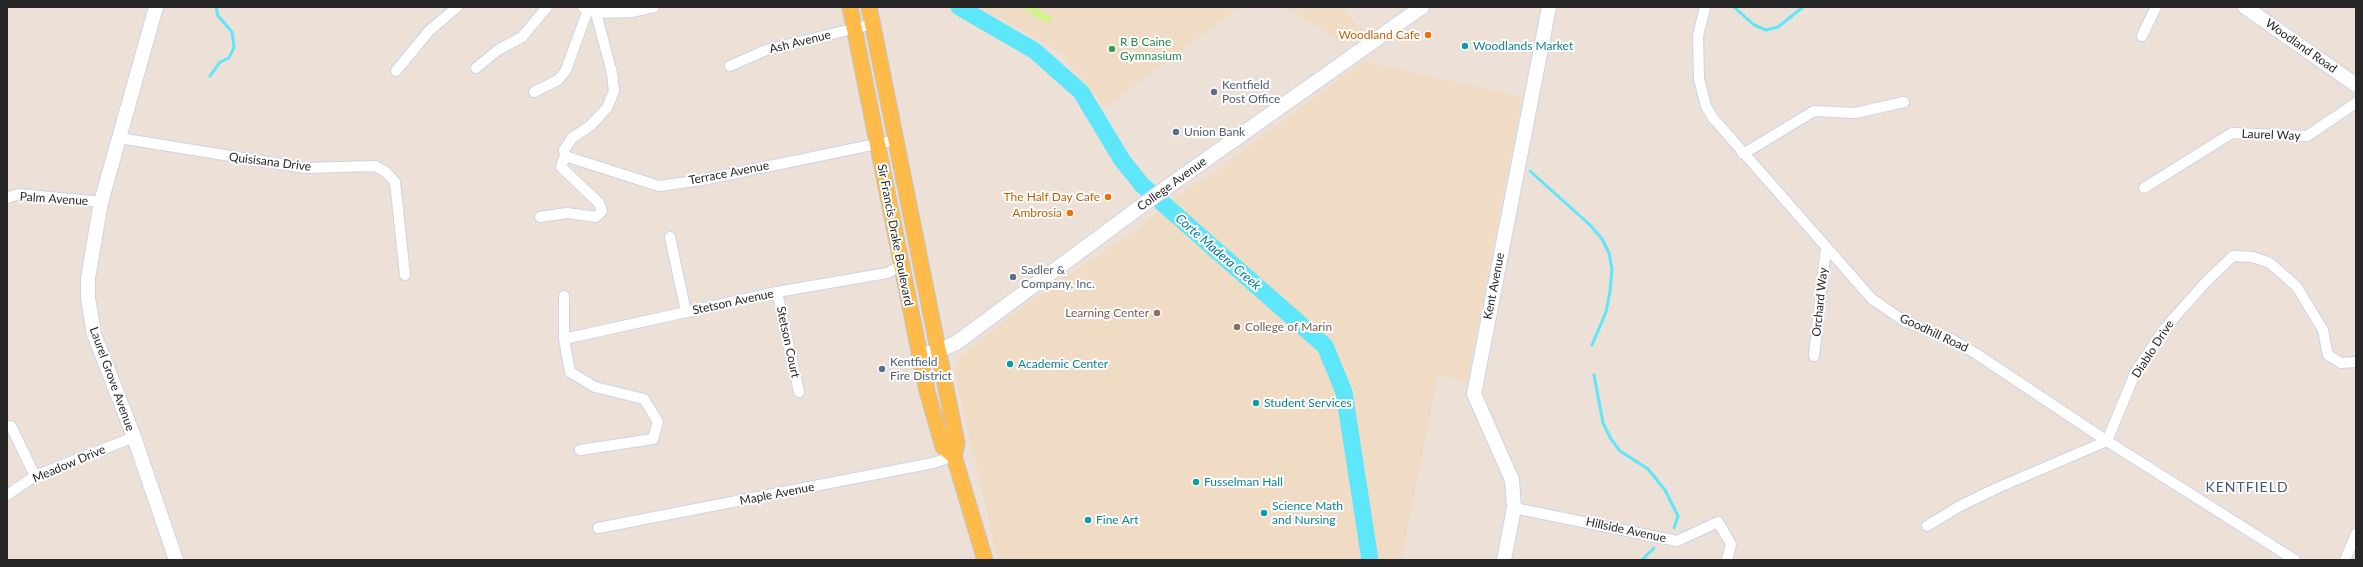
<!DOCTYPE html>
<html>
<head>
<meta charset="utf-8">
<style>
	body { margin:0 }
	#map { position:relative; width:2363px; height:567px; overflow:hidden; background:#ece0d7; font-family:Lato,sans-serif }
	canvas { display:block }
	.frame { position:absolute; inset:0; border:8px solid #272727; pointer-events:none }
</style>
</head>
<body>
<div id="map">
<canvas width="2363" height="567"></canvas>
<div class="frame"></div>
</div>
<script>
const c = document.querySelector('canvas').getContext('2d');
c.lineJoin = 'round';
function fillPath(path, color) { c.fillStyle = color; c.fill(path, 'evenodd'); }
const shape = rows => new Path2D(rows.map(r => 'M' + r).join(''));
function strokePath(path, color, width, dash) { c.strokeStyle = color; c.lineWidth = width; c.lineCap = dash ? 'butt' : 'round'; c.setLineDash(dash || []); c.stroke(path); }
function label(font, color, halo, rows, align = 'center') {
  c.font = font + ' Lato,sans-serif'; c.lineWidth = 4; c.setLineDash([]); c.textBaseline = 'middle'; c.strokeStyle = halo; c.fillStyle = color; for (const [text, x, y, turn = 0] of rows) {
    c.save(); c.translate(x, y); c.rotate((+turn || 0) * Math.PI / 180); c.textAlign = isNaN(turn) ? turn : align; if (halo) c.strokeText(text, 0, 0); c.fillText(text, 0, 0); c.restore();
  }
}
fillPath(shape([
	[981,7,1240,7,1105,108,1061,53],
	[1285,7,1342,7,1362,30,1343,43],
	[1364,61,1522,97,1467,382,1438,375,1401,560,998,560,957,383,955,371,960,357,1021,308,1139,228,1168,202,1203,180]
]), '#f0dcc4');
fillPath(shape([
	[1021,7,1035,7,1052,18,1048,24]
]), '#d3f287');
strokePath(shape([
	[1734,7,1754,25,1766,30,1778,27,1803,7],
	[210,76,220,62,229,58,234,47,232,32,218,16,216,7],
	[1530,171,1590,225,1602,239,1609,253,1612,269,1610,291,1606,312,1592,345],
	[1594,375,1603,423,1611,439,1620,451,1648,469,1665,490,1678,516,1674,528],
	[1642,560,1654,548]
]), '#5ee6fa', 3);
strokePath(shape([
	[959,7,1035,51,1081,92,1122,160,1142,185,1325,346,1344,392,1370,560]
]), '#5ee6fa', 17);
const street = shape([
	[1705,7,1698,36,1699,79,1706,106,1713,118,1872,299,1904,321,1951,339,1975,353,2107,441,2295,560],
	[596,13,631,12,654,7],
	[2142,36,2156,7],
	[730,66,766,50,873,24],
	[476,68,498,50,522,37,547,7],
	[396,71,429,31,457,7],
	[534,92,558,80,566,70,589,7],
	[119,138,305,168,375,166,386,172,395,182,405,275],
	[1743,154,1814,111,1855,113,1904,102],
	[565,156,659,186,702,180,896,140],
	[2144,188,2232,133,2307,136,2356,103],
	[7,198,19,194,101,202],
	[540,217,567,213,596,217,602,211,599,203,561,167,565,156,564,150,572,138,590,126,607,108,614,91,612,73,596,13,583,7],
	[670,237,686,312],
	[777,292,799,392],
	[564,296,564,339,570,372,595,387,644,399,658,422,653,439,580,450],
	[564,339,777,292,887,273,901,266],
	[1814,356,1826,247],
	[11,426,35,476],
	[7,495,35,476,134,437],
	[1514,508,1677,541,1718,522,1731,544,1727,560],
	[1927,526,1960,506,1997,488,2107,441,2136,371,2165,328,2206,282,2233,256,2253,257,2270,263,2297,287,2323,330,2328,355,2341,363,2356,362],
	[598,528,933,463,954,456],
	[2345,560,2356,534]
]);
const secondary = shape([
	[156,7,101,202,88,278,88,298,94,334,134,437,176,560],
	[2245,7,2356,85],
	[919,355,938,351,956,343,1163,190,1422,7],
	[1504,560,1514,508,1512,480,1474,394,1549,7]
]);
const primary = shape([
	[850,7,927,391,943,447,954,456],
	[869,7,957,443,954,456,985,560]
]);
strokePath(street, '#ccd4e3', 12);
strokePath(secondary, '#ccd4e3', 16);
strokePath(primary, '#c3c3c3', 17);
strokePath(street, '#fff', 10);
strokePath(secondary, '#fff', 14);
strokePath(primary, '#febb4a', 15);
for (const [x, y, r, color] of [
	[1428,35,4,"#e8710a"],
	[1465,46,4,"#0f9aa8"],
	[1112,49,4,"#2e9e5b"],
	[1214,92,4,"#5c6f8a"],
	[1176,132,4,"#5c6f8a"],
	[1108,197,4,"#e8710a"],
	[1070,213,4,"#e8710a"],
	[1013,277,4,"#5c6f8a"],
	[1157,313,4,"#8d6e63"],
	[1237,327,4,"#8d6e63"],
	[1010,364,4,"#0f9aa8"],
	[882,369,4,"#5c6f8a"],
	[1256,403,4,"#0f9aa8"],
	[1196,482,4,"#0f9aa8"],
	[1264,513,4,"#0f9aa8"],
	[1088,520,4,"#0f9aa8"]
]) { const dot = new Path2D(); dot.arc(x, y, r, 0, 2 * Math.PI); c.fillStyle = color; c.fill(dot); strokePath(dot, '#fff', 1.5); }
label('12px', '#c56008', '#fff', [
	["Woodland Cafe",1420,35],
	["The Half Day Cafe",1100,197],
	["Ambrosia",1062,213]
], 'right');
label('12px', '#272727', '#fff', [
	["Ash Avenue",800,42,-14],
	["Woodland Road",2301,46,35],
	["Laurel Way",2271,135,2],
	["Quisisana Drive",270,162,7],
	["Terrace Avenue",729,173,-11],
	["College Avenue",1172,184,-36],
	["Palm Avenue",54,199,4],
	["Sir Francis Drake Boulevard",895,235,79],
	["Kent Avenue",1494,286,-79],
	["Stetson Avenue",733,302,-12],
	["Orchard Way",1820,302,-84],
	["Goodhill Road",1934,333,25],
	["Stetson Court",788,342,78],
	["Diablo Drive",2153,349,-57],
	["Laurel Grove Avenue",112,379,70],
	["Meadow Drive",69,464,-23],
	["Maple Avenue",777,494,-11],
	["Hillside Avenue",1626,530,12]
]);
label('12px', '#27864d', '#fff', [
	["R B Caine",1120,42],
	["Gymnasium",1120,56]
], 'left');
label('12px', '#0d838f', '#fff', [
	["Woodlands Market",1473,46],
	["Academic Center",1018,364],
	["Student Services",1264,403],
	["Fusselman Hall",1204,482],
	["Science Math",1272,506],
	["and Nursing",1272,520],
	["Fine Art",1096,520]
], 'left');
label('12px', '#4e5e75', '#fff', [
	["Kentfield",1222,85],
	["Post Office",1222,99],
	["Union Bank",1184,132],
	["Sadler &",1021,270],
	["Company, Inc.",1021,284],
	["Kentfield",890,362],
	["Fire District",890,376]
], 'left');
label('12px', '#785e54', '#fff', [
	["Learning Center",1149,313],
	["College of Marin",1245,327,"left"]
], 'right');
label('italic 13px', '#017b9c', '#fff', [
	["Corte Madera Creek",1218,252,41]
]);
c.letterSpacing = '1px';
label('14px', '#44567c', '#fff', [
	["KENTFIELD",2247,487]
]);
c.letterSpacing = '0px';
</script>
</body>
</html>
